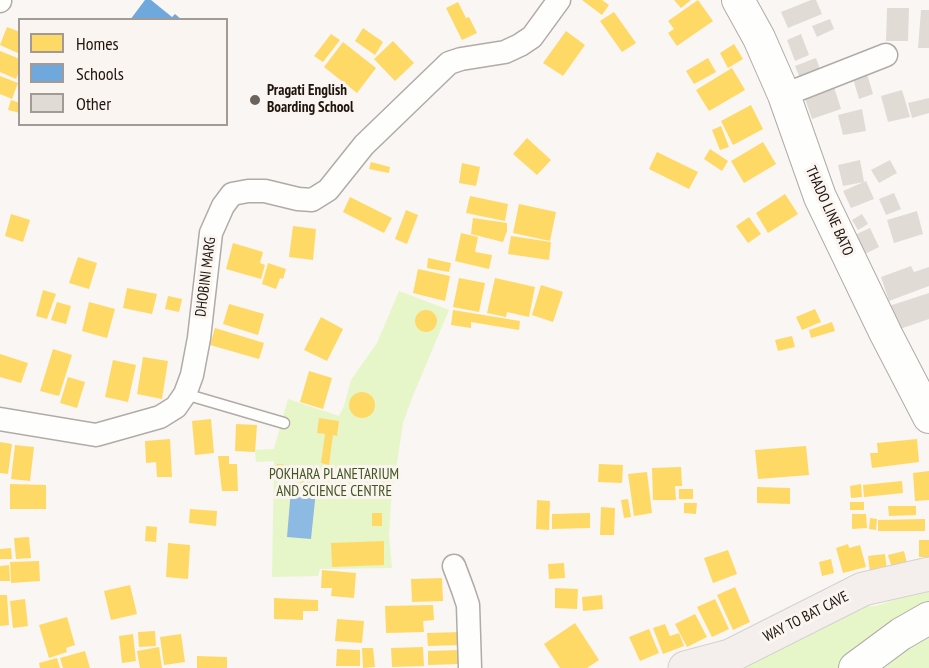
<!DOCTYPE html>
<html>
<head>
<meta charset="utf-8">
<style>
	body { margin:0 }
	#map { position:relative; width:929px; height:668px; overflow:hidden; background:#f9f6f3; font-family:"PT Sans Narrow",sans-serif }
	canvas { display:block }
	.legend { position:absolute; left:18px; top:18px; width:210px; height:108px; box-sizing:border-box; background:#fbf5f1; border:2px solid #a29b95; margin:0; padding:8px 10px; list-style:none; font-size:18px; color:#1d140c }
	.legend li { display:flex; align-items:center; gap:12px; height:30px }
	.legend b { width:30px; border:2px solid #a29b95 }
</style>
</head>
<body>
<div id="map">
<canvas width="929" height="668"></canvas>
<ul class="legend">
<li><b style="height:16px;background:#ffd966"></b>Homes</li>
<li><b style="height:16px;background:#6fa8dc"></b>Schools</li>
<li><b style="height:16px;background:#e1dbd5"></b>Other</li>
</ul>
</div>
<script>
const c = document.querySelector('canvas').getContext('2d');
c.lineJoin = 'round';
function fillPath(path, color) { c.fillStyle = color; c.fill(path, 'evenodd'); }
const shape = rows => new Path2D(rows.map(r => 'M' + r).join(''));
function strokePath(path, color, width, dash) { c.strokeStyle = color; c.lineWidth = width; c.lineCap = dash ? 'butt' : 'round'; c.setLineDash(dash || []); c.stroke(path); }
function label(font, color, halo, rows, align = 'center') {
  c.font = font + ' "PT Sans Narrow",sans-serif'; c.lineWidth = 6; c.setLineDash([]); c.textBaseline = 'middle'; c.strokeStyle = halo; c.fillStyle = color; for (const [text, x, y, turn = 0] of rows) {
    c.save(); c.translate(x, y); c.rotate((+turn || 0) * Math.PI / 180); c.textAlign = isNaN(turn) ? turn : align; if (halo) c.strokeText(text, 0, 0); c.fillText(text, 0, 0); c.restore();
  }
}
fillPath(shape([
	[399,291,449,310,412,398,403,423,391,503,389,535,392,568,320,569,318,576,272,577,274,461,256,462,255,450,274,449,288,399,339,416,344,406,351,380,377,343],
	[929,588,929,668,740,668,861,606,876,606]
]), '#e6f6c9');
fillPath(shape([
	[291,489,316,491,311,539,287,537]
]), '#8dbae2');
fillPath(shape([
	[582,0,602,0,609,5,602,15],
	[674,0,691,0,681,8],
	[698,0,713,21,677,46,668,33,674,29,668,21],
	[458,2,466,18,469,17,477,33,462,40,446,8],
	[614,12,636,43,622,52,600,21],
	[7,27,20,32,20,54,0,45],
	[363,28,383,42,375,55,355,41],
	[566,31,585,45,563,76,543,63],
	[331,34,340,40,323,62,314,56],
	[393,41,414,63,395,81,374,59],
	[343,42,376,68,357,93,324,67],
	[734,44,743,59,728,68,720,53],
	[0,51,20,59,20,70,16,79,0,72],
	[708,58,716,72,694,84,686,71],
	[732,68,745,90,709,111,696,90],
	[0,76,18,83,12,99,0,94],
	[11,100,20,103,20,113,8,110],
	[751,105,763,129,733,145,721,121],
	[721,126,729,147,720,150,712,130],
	[527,138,551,160,537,175,513,154],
	[763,142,776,164,744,183,731,161],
	[710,149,728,161,722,171,704,159],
	[657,152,698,172,689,189,649,169],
	[371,162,390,167,389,173,369,169],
	[462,163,480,167,476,186,459,183],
	[785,194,798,214,768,233,756,213],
	[470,196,508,204,505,221,466,213],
	[350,197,392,218,384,233,343,212],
	[519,204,556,212,550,241,513,233],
	[406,210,418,215,407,244,395,239],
	[11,214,30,220,23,242,5,236],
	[749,217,761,234,748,243,736,226],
	[473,218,507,223,507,231,503,242,471,234],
	[293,226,316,229,313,260,289,257],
	[461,233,478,237,475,252,492,255,489,269,455,261],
	[511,236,551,242,549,260,508,254],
	[233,243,263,252,260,263,265,265,261,279,226,269],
	[78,257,97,263,89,289,69,283],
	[428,258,451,263,449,272,427,268],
	[268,263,286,269,283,279,280,278,276,289,262,284],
	[418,269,450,276,445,301,413,293],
	[459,278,485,283,479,312,453,307],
	[495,278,535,287,529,317,507,312,506,317,487,313],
	[541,285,563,292,553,322,532,315],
	[127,288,157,294,152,314,123,308],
	[43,290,56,294,47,319,36,316],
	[168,296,182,299,179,312,165,309],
	[57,302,71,306,66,324,51,320],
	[89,302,115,309,107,338,82,331],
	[229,304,264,314,258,335,223,324],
	[815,309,821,322,802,330,796,317],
	[453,310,520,321,519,330,471,322,471,328,451,325],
	'415 321a11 11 0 1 1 22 0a11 11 0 1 1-22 0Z',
	[321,317,343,329,327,361,304,350],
	[832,322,835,331,811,338,809,330],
	[215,328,264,343,259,359,210,345],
	[792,336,795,347,778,351,775,340],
	[53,349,72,355,59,396,40,391],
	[0,354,28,363,21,383,0,377],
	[143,357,168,361,162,399,137,394],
	[113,360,136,365,128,402,105,397],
	[309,371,332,378,323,409,300,402],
	[68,377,85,382,77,408,60,403],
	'349 405a13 13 0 1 1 26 0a13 13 0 1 1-26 0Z',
	[319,418,339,421,337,436,333,435,329,465,321,463,325,434,317,433],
	[211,419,214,453,195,455,192,421],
	[236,424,257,425,255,452,235,451],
	[170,439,172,477,157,477,156,462,146,463,145,441],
	[917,439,919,462,872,468,870,453,878,453,877,443],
	[0,442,12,444,8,474,0,473],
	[15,445,34,447,30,481,11,479],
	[806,446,809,475,758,479,755,450],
	[218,456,229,456,229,464,237,464,238,491,222,491],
	[277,464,310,467,309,483,275,480],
	[599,464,623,465,622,483,598,482],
	[681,467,682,486,675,486,676,500,653,500,652,468],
	[929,471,929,500,915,501,913,473],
	[647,472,652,513,634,516,628,474],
	[381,476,391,478,387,497,377,495],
	[902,481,903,493,864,497,863,485],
	[10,484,46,485,46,509,10,509],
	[861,484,862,497,851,498,850,486],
	[757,487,790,488,790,504,757,503],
	[679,489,693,489,693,499,679,499],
	[628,499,631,517,624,518,621,500],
	[537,500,550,501,549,530,536,529],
	[850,502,864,502,864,510,850,510],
	[684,503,697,503,696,514,684,513],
	[888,506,916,506,916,515,889,516],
	[601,507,615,508,614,535,600,535],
	[190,509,217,511,216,526,189,523],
	[372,513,382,513,382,526,372,526],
	[590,513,590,528,552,529,552,514],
	[852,514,866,514,867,528,852,529],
	[870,518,877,519,876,530,869,529],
	[925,519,925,531,878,531,878,520],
	[146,526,157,527,156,542,145,541],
	[29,537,31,558,16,559,14,538],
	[919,540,929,540,929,557,919,557],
	[384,541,384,565,332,567,331,543],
	[168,543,190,545,188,579,166,577],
	[848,544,849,548,860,545,866,567,843,573,836,548],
	[11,548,12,559,0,559,0,549],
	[728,550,737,574,713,583,704,558],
	[904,551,908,568,893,572,888,555],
	[885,554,887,570,870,572,868,556],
	[831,559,834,573,822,576,819,562],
	[39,561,40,581,11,583,10,562],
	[564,563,565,578,549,579,548,564],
	[9,565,10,581,0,581,0,566],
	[322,570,356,573,354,598,331,596,332,588,321,588],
	[442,578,443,601,412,602,411,579],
	[130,585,137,614,111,620,104,591],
	[735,587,750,622,733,630,717,595],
	[555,588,578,589,577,609,555,608],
	[0,595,7,595,9,625,0,626],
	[602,595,603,609,583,611,582,597],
	[274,598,318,600,318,611,303,611,303,620,274,619],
	[25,599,28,626,13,628,10,601],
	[715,599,729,629,712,637,697,607],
	[433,605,434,620,423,621,424,632,386,633,385,606],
	[695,614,707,637,687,647,675,624],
	[67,617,75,645,66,648,67,652,49,658,39,625],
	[337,619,364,621,362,643,335,641],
	[575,623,599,660,587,668,560,668,544,644],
	[665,624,670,636,679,633,684,646,663,654,653,628],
	[649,629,659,653,640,661,629,637],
	[155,631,156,646,139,647,138,632],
	[461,632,461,645,428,646,427,633],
	[133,634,136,661,122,663,119,636],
	[181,634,185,662,164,665,160,637],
	[159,647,162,668,140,668,137,651],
	[423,647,424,666,392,667,391,648],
	[362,648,373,648,375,667,363,668],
	[337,649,360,650,360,666,336,666],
	[460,650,460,664,428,665,428,651],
	[85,651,90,668,63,668,60,658],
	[197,656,227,657,227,668,197,668],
	[57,658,60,668,40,668,39,663]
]), '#ffd966');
fillPath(shape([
	[145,0,151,0,172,17,175,14,182,20,130,20]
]), '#6fa8dc');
fillPath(shape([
	[811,0,816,0,822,14,788,28,781,12],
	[887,8,909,8,908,41,886,41],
	[921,10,929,10,929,48,918,48],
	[830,19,834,29,817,37,812,26],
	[801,34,809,55,795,61,787,40],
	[816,58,822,75,802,83,795,66],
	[865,67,873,94,859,99,851,72],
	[834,87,841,109,812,119,804,96],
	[902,90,910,117,888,122,881,96],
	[929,98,929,113,912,118,908,103],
	[862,109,866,131,843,135,838,115],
	[860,160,864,182,843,186,838,165],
	[890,160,897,173,879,183,871,170],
	[866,181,874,199,851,208,843,191],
	[894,193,901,209,886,215,879,199],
	[917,211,923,234,894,243,887,220],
	[862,214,868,224,858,230,852,220],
	[870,228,879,247,859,257,850,237],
	[911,266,914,272,929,267,929,286,889,301,881,277],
	[929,293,929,319,897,330,889,306]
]), '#e1dbd5');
const lane = shape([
	[185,394,284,423]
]);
const street = shape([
	[0,1,0,0],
	[784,95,886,55],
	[0,419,96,435,160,417,176,407,185,394,192,375,199,338,211,233,223,206,232,194,248,191,265,191,298,199,312,200,328,190,364,145,449,63,461,59,505,52,520,45,532,37,559,0],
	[454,566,463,590,468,605,470,668]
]);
const secondary = shape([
	[738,0,759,38,784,95,820,197,886,334,929,417],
	[855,668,901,634,929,618]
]);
const primary = shape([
	[685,668,730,656,863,589,929,574]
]);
strokePath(lane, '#b1aba7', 13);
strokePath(street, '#b1aba7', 25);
strokePath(secondary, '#b1aba7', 34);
strokePath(primary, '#d4d1cf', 35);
strokePath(lane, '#fefefd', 10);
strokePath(street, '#fefefd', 22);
strokePath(secondary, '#fefefd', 32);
strokePath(primary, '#f4efec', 33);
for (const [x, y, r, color] of [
	[255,100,6,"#6a635d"]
]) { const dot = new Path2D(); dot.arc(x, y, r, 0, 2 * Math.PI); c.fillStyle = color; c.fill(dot); strokePath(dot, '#fbf5f1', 2); }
label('bold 15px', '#1d140c', '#fbf5f1', [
	["Pragati English",267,91],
	["Boarding School",267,108]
], 'left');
label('15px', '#1d140c', '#fbf5f1', [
	["THADO LINE BATO",829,211,66],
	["DHOBINI MARG",206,277,-83],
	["WAY TO BAT CAVE",806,617,-27]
]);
label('15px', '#43561e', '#fbf5f1', [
	["POKHARA PLANETARIUM",334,475],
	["AND SCIENCE CENTRE",334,492]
]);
</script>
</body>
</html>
